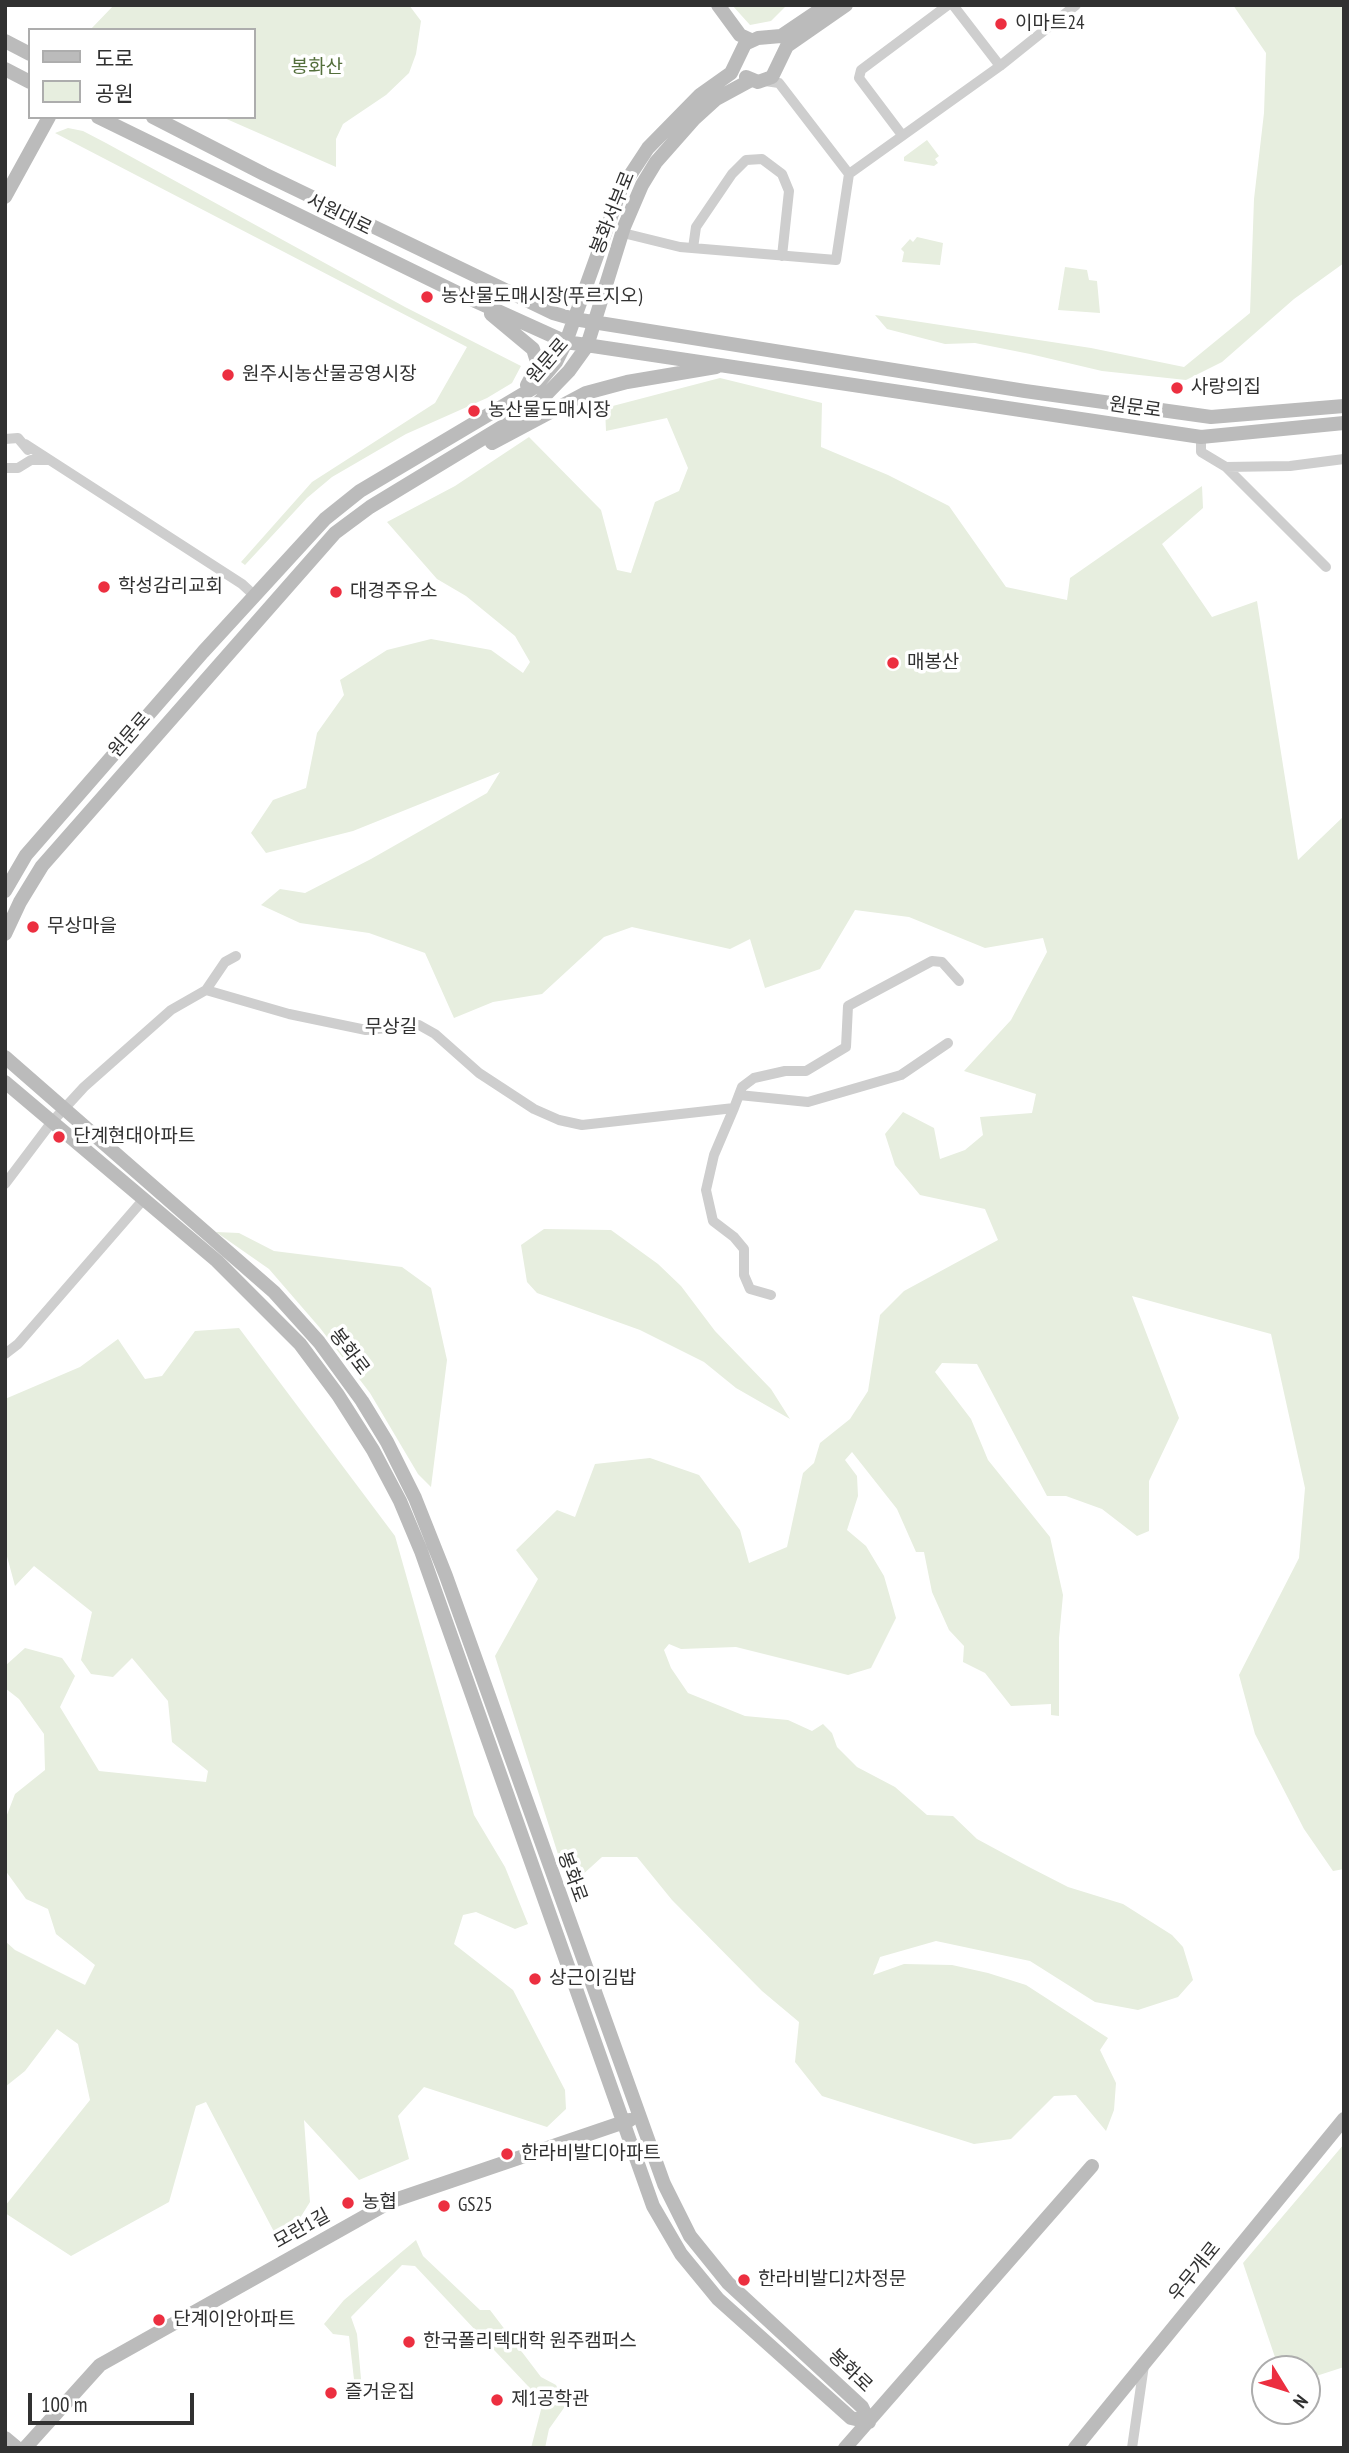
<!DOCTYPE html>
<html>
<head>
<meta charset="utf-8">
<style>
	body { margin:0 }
	#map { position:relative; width:1349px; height:2453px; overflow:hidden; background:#fff; font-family:"PT Sans Narrow","Noto Sans KR",sans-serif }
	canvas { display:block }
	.frame { position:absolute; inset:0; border:7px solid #313131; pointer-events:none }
	.legend { position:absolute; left:28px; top:28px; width:228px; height:91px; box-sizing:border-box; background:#fff; border:2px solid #adadad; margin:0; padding:9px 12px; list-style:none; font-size:21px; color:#313131 }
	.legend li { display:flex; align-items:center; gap:14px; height:35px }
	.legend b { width:35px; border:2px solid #adadad }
	.north { position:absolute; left:1251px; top:2355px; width:70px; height:70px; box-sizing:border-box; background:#fff; border:2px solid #adadad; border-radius:50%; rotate:128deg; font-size:19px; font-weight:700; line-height:28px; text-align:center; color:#313131 }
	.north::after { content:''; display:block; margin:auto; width:24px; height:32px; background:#ec2f40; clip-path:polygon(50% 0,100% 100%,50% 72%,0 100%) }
	.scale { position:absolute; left:28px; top:2393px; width:166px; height:32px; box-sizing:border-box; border:4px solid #313131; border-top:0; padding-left:9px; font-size:21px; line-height:24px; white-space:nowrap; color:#313131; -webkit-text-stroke:5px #fff; paint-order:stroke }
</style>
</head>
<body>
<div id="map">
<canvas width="1349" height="2453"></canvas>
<div class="frame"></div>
<ul class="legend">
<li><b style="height:9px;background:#bbb"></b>도로</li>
<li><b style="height:19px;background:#e7eedf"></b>공원</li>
</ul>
<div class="north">N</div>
<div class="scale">100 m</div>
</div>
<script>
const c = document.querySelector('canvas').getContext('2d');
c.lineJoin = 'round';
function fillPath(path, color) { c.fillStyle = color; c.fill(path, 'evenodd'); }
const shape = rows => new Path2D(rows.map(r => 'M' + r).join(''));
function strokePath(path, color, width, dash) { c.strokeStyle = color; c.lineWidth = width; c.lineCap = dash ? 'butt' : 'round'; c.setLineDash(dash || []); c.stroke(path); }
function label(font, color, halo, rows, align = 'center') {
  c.font = font + ' "PT Sans Narrow","Noto Sans KR",sans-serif'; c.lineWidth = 7; c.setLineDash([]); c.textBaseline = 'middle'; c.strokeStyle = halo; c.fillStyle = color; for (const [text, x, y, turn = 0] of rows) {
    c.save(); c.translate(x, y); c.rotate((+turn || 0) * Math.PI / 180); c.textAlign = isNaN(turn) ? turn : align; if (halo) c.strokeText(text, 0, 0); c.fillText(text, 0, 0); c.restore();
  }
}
fillPath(shape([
	[114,5,409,5,421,21,416,54,409,73,386,95,343,124,336,139,336,167,222,117,254,117,254,30,90,30],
	[732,5,787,5,771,21,750,25],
	[1233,5,1344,5,1344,263,1294,299,1222,362,1186,380,1102,371,1030,354,975,343,945,344,887,329,875,315,1091,348,1184,367,1250,313,1254,199,1264,113,1266,53],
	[68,128,83,131,106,143,405,307,521,366,512,383,487,398,406,434,332,477,307,498,245,565,241,562,312,482,435,403,467,347,55,133],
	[927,140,939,156,935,159,938,163,934,166,904,161,904,157],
	[917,237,943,243,940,265,902,262,904,252,901,249,910,239,913,242],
	[1065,267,1087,270,1089,280,1097,281,1100,313,1058,310],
	[720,378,822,403,821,447,888,475,949,506,1006,587,1067,600,1070,578,1202,486,1203,508,1162,544,1212,617,1257,601,1298,860,1344,816,1344,1869,1333,1871,1304,1829,1255,1734,1239,1675,1299,1558,1305,1488,1271,1334,1132,1296,1179,1418,1149,1481,1149,1531,1137,1536,1102,1509,1066,1496,1047,1496,977,1364,942,1363,935,1372,971,1419,988,1460,1050,1537,1063,1595,1059,1638,1059,1716,1051,1715,1051,1704,1011,1706,985,1673,963,1662,964,1646,949,1630,932,1592,924,1552,916,1552,897,1509,852,1452,845,1460,857,1476,858,1496,847,1530,866,1546,884,1576,896,1618,871,1668,848,1675,736,1647,681,1649,669,1644,664,1650,671,1668,688,1693,745,1716,788,1720,812,1731,823,1724,832,1733,837,1747,857,1767,895,1787,927,1815,953,1816,977,1839,1027,1866,1068,1887,1123,1904,1172,1935,1183,1947,1193,1980,1178,1997,1138,2010,1095,2002,1030,1961,936,1941,880,1957,873,1975,904,1964,952,1965,988,1973,1026,1985,1108,2038,1100,2050,1116,2083,1114,2110,1106,2131,1076,2095,1054,2096,1011,2139,974,2144,822,2096,795,2062,799,2022,762,1991,672,1900,637,1857,602,1857,580,1877,570,1892,495,1656,538,1579,516,1550,557,1510,575,1517,595,1464,650,1458,699,1475,740,1530,749,1563,787,1547,803,1473,814,1463,820,1443,850,1419,868,1391,880,1315,904,1291,998,1240,985,1209,920,1195,895,1165,885,1134,903,1112,934,1128,940,1159,965,1150,983,1135,980,1117,1032,1113,1036,1094,964,1071,1011,1020,1047,952,1043,938,985,948,909,917,855,910,820,969,765,988,750,939,730,949,632,927,604,937,542,994,493,1002,454,1018,425,953,369,933,300,923,261,905,280,889,305,893,371,859,487,793,500,772,353,831,266,853,251,833,273,800,306,788,317,733,344,695,340,680,387,650,431,639,491,650,523,673,530,662,515,636,466,596,437,579,387,522,455,486,529,437,601,510,617,570,631,573,655,502,679,491,688,468,667,418,606,431,605,408],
	[544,1229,611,1230,658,1264,681,1286,715,1331,771,1389,790,1419,736,1388,704,1362,640,1330,537,1293,527,1282,521,1245],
	[216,1232,239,1233,274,1251,402,1267,431,1288,447,1360,431,1487,418,1474,370,1393,320,1328,269,1269],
	[239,1328,395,1536,474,1815,505,1867,528,1924,515,1929,476,1912,463,1915,454,1944,513,1990,565,2090,566,2109,547,2127,424,2087,398,2116,409,2159,359,2180,304,2120,310,2202,282,2247,206,2102,196,2106,169,2202,71,2256,5,2213,5,2206,90,2100,78,2044,57,2029,25,2071,5,2087,5,1941,15,1950,85,1985,95,1965,56,1934,48,1909,26,1899,5,1870,5,1820,15,1794,45,1770,44,1734,19,1699,5,1688,5,1666,25,1648,62,1658,75,1676,60,1707,99,1771,206,1782,208,1771,172,1742,168,1701,132,1658,113,1677,91,1674,81,1660,92,1612,34,1566,15,1586,5,1549,5,1399,80,1367,118,1339,145,1379,162,1376,195,1331],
	[1344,2144,1344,2367,1307,2379,1307,2369,1279,2369,1243,2263],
	[416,2240,423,2256,480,2310,490,2310,541,2377,556,2385,566,2405,549,2429,545,2448,531,2448,543,2402,415,2266,402,2265,351,2317,357,2334,362,2390,355,2388,349,2336,333,2334,324,2324,344,2300]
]), '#e7eedf');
strokePath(shape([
	[953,5,1000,66],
	[765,81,779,83,849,174],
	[902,135,859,78,861,70,948,5],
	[623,233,680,247,836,260,849,174,1000,66,1076,5],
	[693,248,696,227,732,174,746,160,762,159,782,174,789,191,782,256],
	[1201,437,1201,452,1226,467,1290,466,1344,459],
	[5,439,18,438,28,450],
	[25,444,242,584,255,596],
	[1226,467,1326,567],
	[5,468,18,468,31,460,48,460],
	[206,990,225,962,236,956],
	[739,1095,808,1102,901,1075,948,1043],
	[734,1108,714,1155,706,1190,713,1221,734,1237,744,1249,744,1275,750,1289,771,1295],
	[5,1184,51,1123,84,1087,171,1010,206,990,289,1014,366,1030,419,1025,435,1034,479,1073,534,1109,559,1120,582,1125,734,1108,742,1087,754,1078,785,1071,806,1071,846,1047,848,1006,932,961,942,962,959,981],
	[5,1354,18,1344,143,1200],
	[1132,2448,1144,2365]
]), '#cecece', 10);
strokePath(shape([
	[718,5,740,35,751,40],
	[5,41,30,54],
	[5,69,30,82],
	[746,77,758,82,772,77,787,46,846,5],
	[98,117,460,294,566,342,1201,437,1344,423],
	[153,117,264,174,553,313,574,319,1025,391,1211,417,1344,406],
	[5,197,49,117],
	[491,314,533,349,538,365,527,385],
	[492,443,586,393,627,382,716,367],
	[5,891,26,855,203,652,325,519,360,491,535,387,556,362,566,342,621,189,648,148,700,95,731,73,745,44,758,38,781,36,827,5],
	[5,934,20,902,42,866,335,533,370,507,515,419,539,402,569,371,587,346,624,227,642,185,656,162,694,119,716,99,751,80],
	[5,1057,274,1292,319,1342,362,1401,387,1442,415,1498,446,1576,664,2184,690,2236,728,2283,862,2407,869,2422],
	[5,1082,217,1261,300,1344,338,1395,373,1450,400,1501,421,1551,653,2206,681,2254,718,2299,851,2418,869,2422],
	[5,2438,17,2448],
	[25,2448,100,2365,392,2201,630,2120],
	[845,2448,1092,2166],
	[1075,2448,1344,2119]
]), '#bbb', 14);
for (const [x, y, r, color] of [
	[1001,24,7,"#ec2f40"],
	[427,297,7,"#ec2f40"],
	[228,375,7,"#ec2f40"],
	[1177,388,7,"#ec2f40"],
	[474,411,7,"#ec2f40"],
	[104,587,7,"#ec2f40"],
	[336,592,7,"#ec2f40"],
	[893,663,7,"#ec2f40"],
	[33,927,7,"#ec2f40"],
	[59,1137,7,"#ec2f40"],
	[535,1979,7,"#ec2f40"],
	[507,2154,7,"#ec2f40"],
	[348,2203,7,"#ec2f40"],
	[444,2206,7,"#ec2f40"],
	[744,2280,7,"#ec2f40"],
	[159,2320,7,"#ec2f40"],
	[409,2342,7,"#ec2f40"],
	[331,2393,7,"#ec2f40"],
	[497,2400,7,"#ec2f40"]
]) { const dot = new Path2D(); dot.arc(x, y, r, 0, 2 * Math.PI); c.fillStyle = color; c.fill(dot); strokePath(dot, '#fff', 2.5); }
label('19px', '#313131', '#fff', [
	["이마트24",1015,24],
	["농산물도매시장(푸르지오)",441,297],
	["원주시농산물공영시장",242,375],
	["사랑의집",1191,388],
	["농산물도매시장",488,411],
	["학성감리교회",118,587],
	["대경주유소",350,592],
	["매봉산",907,663],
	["무상마을",47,927],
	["단계현대아파트",73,1137],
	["상근이김밥",549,1979],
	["한라비발디아파트",521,2154],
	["농협",362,2203],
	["GS25",458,2206],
	["한라비발디2차정문",758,2280],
	["단계이안아파트",173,2320],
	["한국폴리텍대학 원주캠퍼스",423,2342],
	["즐거운집",345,2393],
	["제1공학관",511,2400]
], 'left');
label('19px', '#546f3c', '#fff', [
	["봉화산",317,68]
]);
label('19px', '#313131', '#fff', [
	["봉화서부로",613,213,-68],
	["서원대로",339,215,26],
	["원문로",548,361,-49],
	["원문로",1135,408,8],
	["원문로",130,735,-49],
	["무상길",391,1028],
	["봉화로",349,1352,53],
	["봉화로",572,1877,70],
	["모란1길",302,2229,-29],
	["우무개로",1195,2272,-51],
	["봉화로",850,2371,44]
]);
</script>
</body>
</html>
